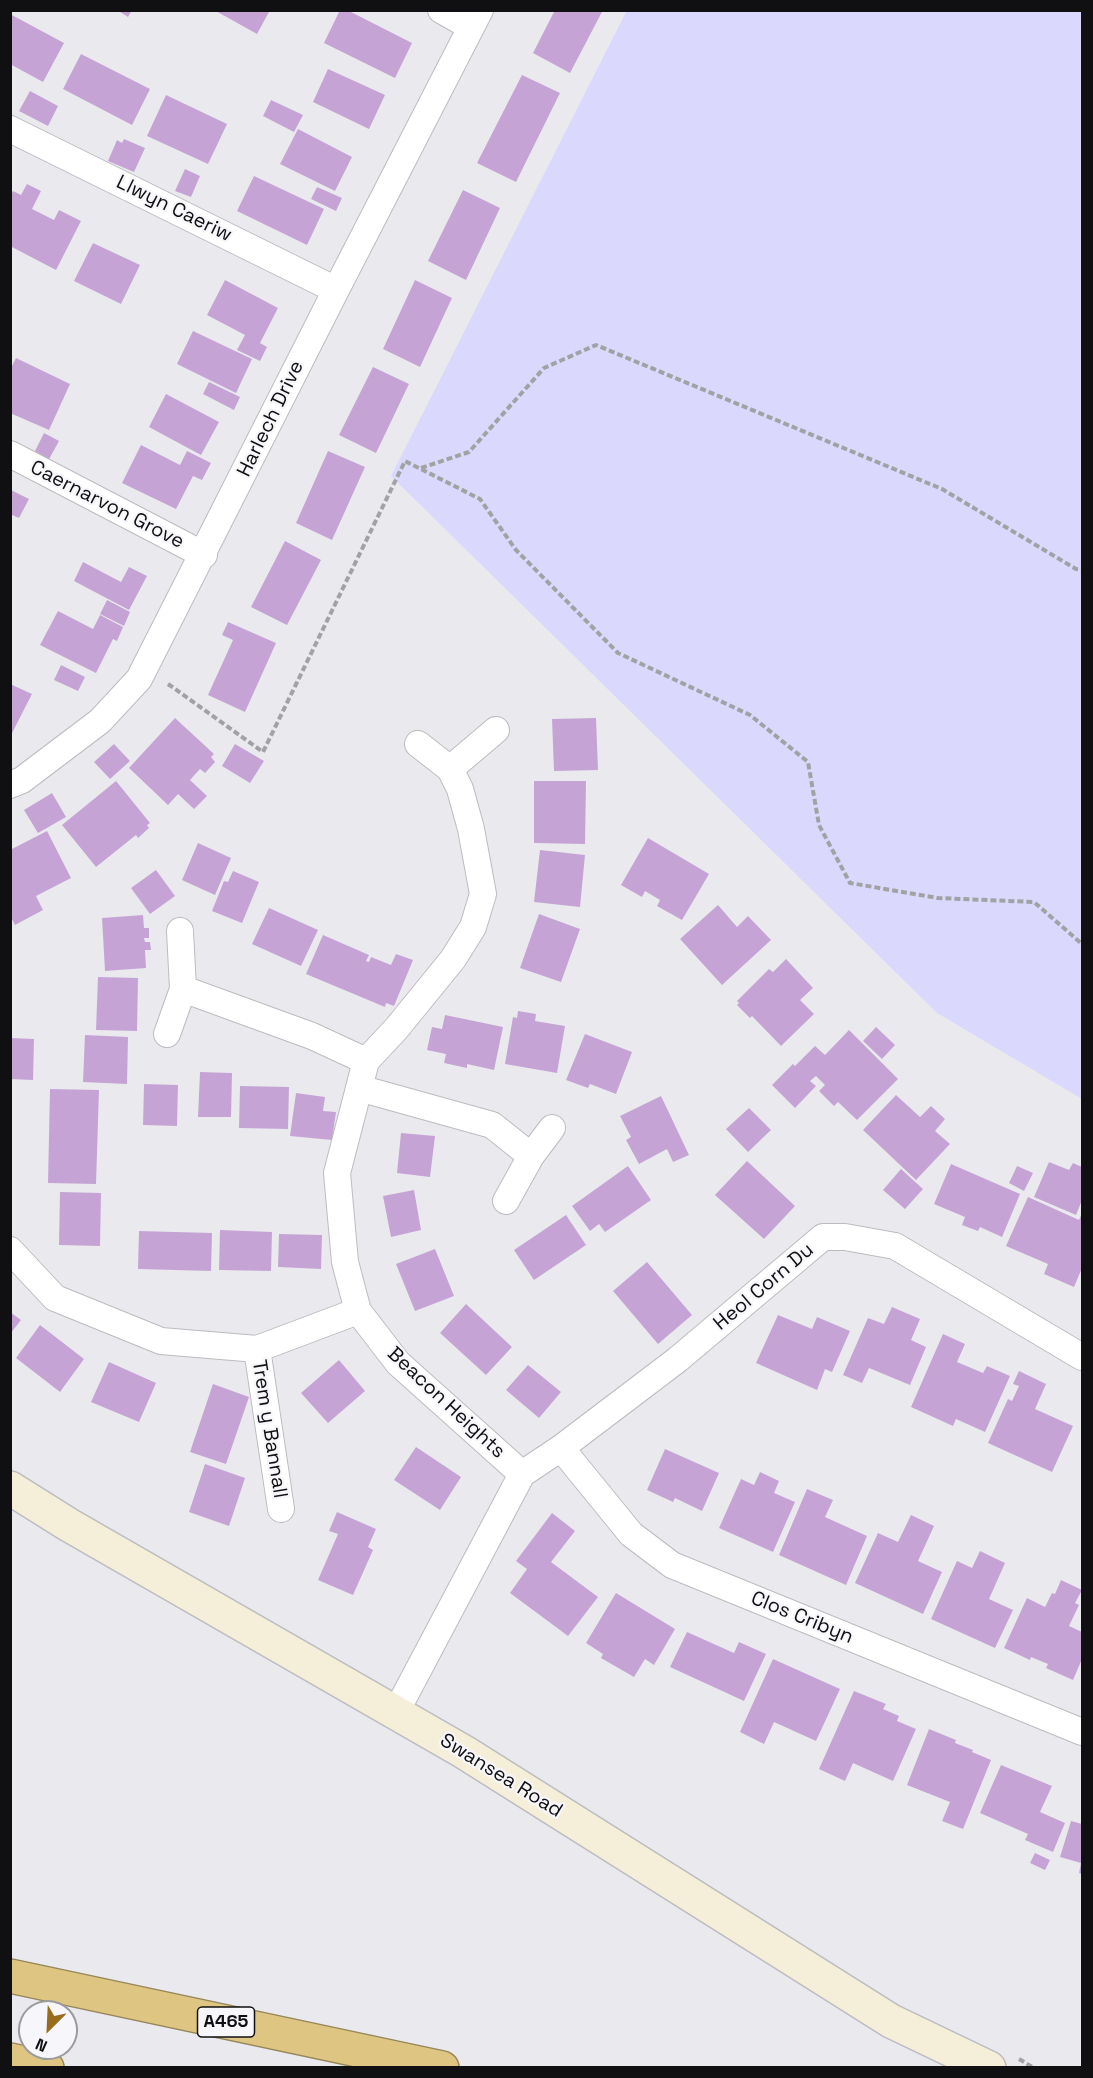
<!DOCTYPE html>
<html>
<head>
<meta charset="utf-8">
<style>
	body { margin:0 }
	#map { position:relative; width:1093px; height:2078px; overflow:hidden; background:#eaeaee; font-family:"Space Grotesk",sans-serif }
	canvas { display:block }
	.frame { position:absolute; inset:0; border:12px solid #101012; pointer-events:none }
	.north { position:absolute; left:18px; top:2000px; width:60px; height:60px; box-sizing:border-box; background:#f7f7fb; border:2px solid #9b9b9e; border-radius:50%; rotate:204deg; font-size:16px; font-weight:700; line-height:24px; text-align:center; color:#101012 }
	.north::after { content:''; display:block; margin:auto; width:21px; height:27px; background:#996c1c; clip-path:polygon(50% 0,100% 100%,50% 72%,0 100%) }
</style>
</head>
<body>
<div id="map">
<canvas width="1093" height="2078"></canvas>
<div class="frame"></div>
<div class="north">N</div>
</div>
<script>
const c = document.querySelector('canvas').getContext('2d');
c.lineJoin = 'round';
function fillPath(path, color) { c.fillStyle = color; c.fill(path, 'evenodd'); }
const shape = rows => new Path2D(rows.map(r => 'M' + r).join(''));
function strokePath(path, color, width, dash) { c.strokeStyle = color; c.lineWidth = width; c.lineCap = dash ? 'butt' : 'round'; c.setLineDash(dash || []); c.stroke(path); }
function label(font, color, halo, rows, align = 'center') {
  c.font = font + ' "Space Grotesk",sans-serif'; c.lineWidth = 4.5; c.setLineDash([]); c.textBaseline = 'middle'; c.strokeStyle = halo; c.fillStyle = color; for (const [text, x, y, turn = 0] of rows) {
    c.save(); c.translate(x, y); c.rotate((+turn || 0) * Math.PI / 180); c.textAlign = isNaN(turn) ? turn : align; if (halo) c.strokeText(text, 0, 0); c.fillText(text, 0, 0); c.restore();
  }
}
fillPath(shape([
	[627,10,1082,11,1082,1099,937,1013,391,476]
]), '#dad9fd');
fillPath(shape([
	[117,10,132,10,128,17],
	[214,10,270,10,257,34],
	[340,10,347,10,412,43,395,78,324,43],
	[555,10,603,10,570,73,533,53],
	[10,14,64,43,43,82,10,64],
	[81,54,150,89,132,125,63,89],
	[328,69,385,95,369,129,313,102],
	[522,75,560,93,516,182,477,163],
	[30,91,58,106,48,126,19,111],
	[166,95,227,124,208,164,147,136],
	[271,100,303,115,294,132,263,116],
	[298,129,352,157,335,191,280,164],
	[124,139,145,148,134,172,108,161,117,140,122,143],
	[185,169,200,176,191,197,175,191],
	[254,176,324,209,307,245,237,211],
	[27,184,41,191,32,209,54,220,59,210,81,221,56,270,10,246,10,196,13,191,21,195],
	[317,187,342,198,336,211,311,199],
	[463,190,500,208,466,280,428,261],
	[93,243,140,265,121,304,74,281],
	[225,280,278,308,260,343,267,347,260,361,237,350,245,335,207,315],
	[415,280,452,298,420,367,383,349],
	[193,331,252,359,236,393,177,364],
	[16,358,70,384,49,430,10,413,10,370],
	[373,367,409,384,376,453,339,435],
	[209,382,240,397,234,410,203,394],
	[166,394,219,422,201,455,149,427],
	[44,433,59,441,48,461,34,453],
	[141,445,180,465,187,451,211,463,202,480,193,476,176,509,122,483],
	[328,451,365,467,332,540,296,523],
	[11,490,29,499,19,518,10,514],
	[285,541,321,560,287,625,251,607],
	[83,562,121,582,129,567,147,576,129,610,74,581],
	[107,600,130,612,124,626,100,614],
	[58,611,93,629,100,615,123,627,117,641,113,639,96,673,40,645],
	[228,622,276,643,245,712,208,695,233,640,222,635],
	[61,665,85,677,78,691,54,680],
	[10,684,32,694,10,737],
	[175,718,214,754,211,757,215,762,205,773,200,769,190,780,207,796,194,809,178,794,168,805,129,768],
	[596,718,598,770,554,771,552,719],
	[114,744,130,761,110,779,94,762],
	[235,744,264,761,250,783,222,766],
	[116,781,150,823,147,825,149,828,138,838,136,835,96,867,62,825],
	[534,781,586,781,585,844,534,843],
	[52,793,66,817,38,833,24,810],
	[47,831,71,878,36,896,43,910,15,925,10,915,10,850],
	[648,838,709,874,682,920,657,906,660,900,645,891,642,897,621,885],
	[198,843,231,858,215,895,182,880],
	[540,850,585,855,580,907,534,902],
	[156,870,175,896,150,914,131,888],
	[233,871,259,882,242,923,212,911,224,881,228,882],
	[718,905,737,927,748,916,771,940,722,985,680,939],
	[269,908,318,930,301,966,252,944],
	[539,914,580,929,561,982,520,968],
	[143,915,144,928,149,928,149,938,144,938,145,942,150,942,151,950,145,950,146,968,105,971,102,918],
	[323,935,369,955,366,961,369,962,371,957,391,965,396,954,413,960,394,1006,386,1003,385,1007,306,974],
	[786,959,813,988,800,1000,814,1014,781,1046,752,1016,750,1018,737,1005,739,1003,737,1001,769,969,773,972],
	[98,977,138,978,137,1031,96,1030],
	[518,1011,536,1014,535,1021,565,1026,557,1073,505,1064,513,1017,517,1018],
	[445,1015,503,1027,494,1070,467,1064,467,1068,444,1063,446,1054,427,1050,432,1027,442,1029],
	[876,1027,895,1045,882,1059,863,1041],
	[849,1030,898,1079,857,1120,838,1102,834,1106,819,1091,825,1085,816,1076,810,1081,816,1086,795,1108,772,1085,793,1064,795,1066,815,1046,825,1055],
	[585,1034,632,1052,616,1094,590,1084,588,1088,566,1080],
	[85,1035,128,1037,127,1084,83,1082],
	[10,1038,34,1039,33,1080,10,1079],
	[200,1072,232,1073,231,1117,198,1117],
	[144,1084,178,1085,177,1126,143,1125],
	[240,1086,289,1087,288,1129,239,1128],
	[50,1089,99,1090,96,1184,48,1183],
	[296,1093,325,1097,323,1111,336,1112,332,1140,290,1136],
	[896,1095,920,1117,931,1106,945,1119,935,1131,950,1144,916,1180,863,1130],
	[661,1096,689,1155,673,1162,667,1149,639,1164,626,1140,631,1137,620,1116],
	[749,1108,771,1130,748,1152,726,1129],
	[401,1133,435,1136,430,1177,397,1173],
	[747,1161,795,1206,764,1239,715,1195],
	[1049,1162,1069,1170,1073,1163,1082,1167,1082,1200,1076,1215,1034,1197],
	[951,1164,1020,1194,1002,1237,980,1227,978,1231,962,1225,965,1217,934,1204],
	[628,1166,651,1200,605,1232,599,1224,590,1231,572,1206],
	[1017,1166,1033,1173,1024,1191,1009,1183],
	[901,1169,923,1189,905,1209,883,1190],
	[414,1190,421,1230,391,1237,383,1196],
	[60,1192,101,1193,100,1246,59,1245],
	[1028,1197,1079,1220,1082,1213,1082,1268,1074,1287,1044,1274,1048,1264,1006,1246],
	[566,1215,586,1245,534,1280,514,1250],
	[220,1230,272,1232,271,1271,219,1270],
	[139,1231,212,1233,211,1271,138,1269],
	[279,1234,322,1235,321,1269,278,1267],
	[435,1249,454,1296,415,1311,396,1264],
	[647,1262,692,1315,658,1344,613,1291],
	[466,1304,512,1347,486,1375,440,1333],
	[892,1307,920,1319,911,1340,926,1347,910,1385,869,1368,862,1383,843,1375,868,1318,884,1324],
	[10,1312,21,1320,10,1334],
	[778,1315,812,1329,817,1317,850,1331,832,1372,825,1369,817,1390,756,1363],
	[40,1325,84,1359,60,1392,16,1358],
	[943,1334,965,1344,957,1362,983,1373,987,1366,1010,1376,985,1432,956,1419,953,1426,911,1407],
	[339,1360,365,1391,328,1423,301,1393],
	[109,1362,156,1383,139,1422,91,1402],
	[528,1365,561,1392,539,1418,506,1390],
	[1019,1371,1046,1384,1035,1409,1073,1426,1052,1472,988,1443,1008,1399,1012,1401,1019,1386,1013,1384],
	[213,1384,249,1397,226,1464,190,1452],
	[416,1447,461,1477,440,1510,394,1480],
	[665,1449,719,1473,702,1511,675,1498,673,1502,647,1490],
	[205,1464,245,1478,229,1526,189,1512],
	[760,1472,779,1481,774,1493,795,1502,773,1552,719,1528,741,1479,754,1485],
	[807,1489,833,1500,825,1517,867,1536,846,1585,779,1555],
	[337,1512,376,1529,368,1547,373,1550,353,1595,318,1580,338,1534,329,1531],
	[552,1513,575,1531,551,1562,598,1597,568,1636,510,1593,527,1569,516,1561],
	[911,1515,934,1526,918,1561,942,1572,923,1614,855,1583,878,1533,898,1542],
	[980,1551,1005,1563,989,1599,1013,1610,995,1648,931,1619,957,1561,972,1568],
	[1061,1580,1082,1590,1075,1603,1079,1605,1069,1626,1082,1632,1082,1659,1073,1680,1046,1668,1048,1664,1031,1657,1030,1660,1004,1648,1027,1598,1045,1607,1052,1593,1055,1594],
	[616,1593,675,1629,654,1665,645,1659,634,1677,601,1658,603,1654,586,1643],
	[687,1632,734,1653,739,1642,766,1654,744,1701,670,1667],
	[773,1659,840,1689,816,1741,774,1722,764,1744,740,1732],
	[854,1691,886,1704,883,1709,899,1716,897,1721,916,1729,893,1781,853,1763,845,1781,819,1769],
	[929,1729,956,1740,955,1743,973,1750,972,1752,991,1760,963,1829,942,1821,950,1802,907,1785],
	[1001,1765,1052,1786,1040,1812,1065,1823,1053,1852,1025,1840,1028,1834,980,1813],
	[1071,1821,1082,1824,1082,1874,1079,1873,1081,1863,1060,1857],
	[1035,1853,1050,1860,1045,1870,1030,1863]
]), '#c5a4d5');
const street = shape([
	[441,10,471,27],
	[10,129,336,290],
	[10,454,204,555],
	[418,744,450,769,460,789,471,829,483,894,473,927,453,959,396,1029,366,1061,337,1173,345,1262,358,1311,398,1363,522,1474],
	[450,769,496,730],
	[10,785,22,780,100,721,139,679,336,290,480,10],
	[180,931,183,989,312,1036,366,1061],
	[167,1034,183,989],
	[359,1088,492,1125,531,1156,552,1128],
	[506,1201,531,1156],
	[10,1250,55,1298,161,1341,257,1349,358,1311],
	[257,1349,281,1509],
	[561,1448,631,1534,672,1565,1082,1732],
	[396,1712,522,1474,561,1448,677,1360,823,1237,845,1237,895,1246,1082,1357]
]);
const secondary = shape([
	[10,1488,69,1525,464,1752,891,2021,989,2068]
]);
const highway = shape([
	[10,1976,442,2068],
	[10,2060,47,2068]
]);
strokePath(street, '#bcbcc0', 28);
strokePath(secondary, '#bcbcc0', 36);
strokePath(highway, '#96865a', 36);
strokePath(shape([
	[421,468,469,452,544,368,596,345,942,489,1076,569,1082,570],
	[168,684,263,752,405,461,480,499,516,550,618,653,750,715,808,762,819,825,850,883,938,898,1034,902,1082,944],
	[1019,2059,1034,2068]
]), '#a2a2a5', 4, [6, 3]);
strokePath(street, '#fff', 26);
strokePath(secondary, '#f5eed9', 33);
strokePath(highway, '#dec581', 33);
for (const [x, y, w] of [
	[226,2022,57]
]) { const box = new Path2D(); box.roundRect(x - w / 2, y - 15, w, 30, 4.5); c.fillStyle = '#f7f7fb'; c.fill(box); strokePath(box, '#101012', 1.5); }
label('bold 18px', '#101012', null, [
	["A465",226,2022]
]);
label('20px', '#101012', '#f7f7fb', [
	["Llwyn Caeriw",174,209,26],
	["Harlech Drive",271,419,-64],
	["Caernarvon Grove",107,505,27],
	["Heol Corn Du",764,1287,-40],
	["Beacon Heights",446,1403,43],
	["Trem y Bannall",269,1429,81],
	["Clos Cribyn",802,1618,22],
	["Swansea Road",501,1776,32]
]);
</script>
</body>
</html>
